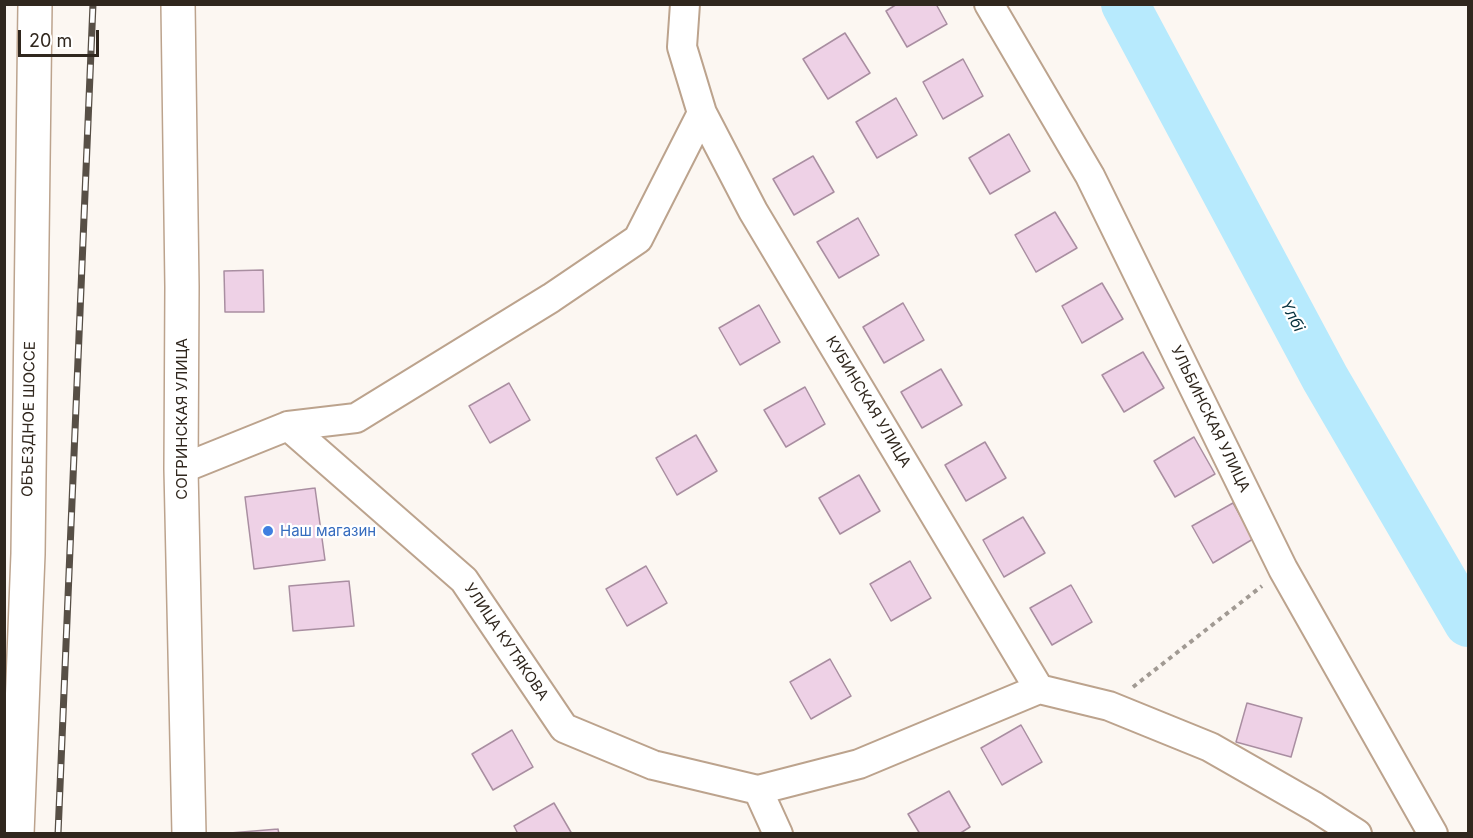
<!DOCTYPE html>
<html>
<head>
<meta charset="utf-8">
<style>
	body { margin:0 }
	#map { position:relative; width:1473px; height:838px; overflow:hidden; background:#fcf7f2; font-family:Inter,sans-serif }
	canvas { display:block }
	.frame { position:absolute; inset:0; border:6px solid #30271e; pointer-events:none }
	.scale { position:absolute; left:18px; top:30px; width:81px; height:27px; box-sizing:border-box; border:3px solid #30271e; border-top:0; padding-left:8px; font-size:18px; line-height:21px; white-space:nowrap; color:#30271e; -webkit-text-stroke:4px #fff; paint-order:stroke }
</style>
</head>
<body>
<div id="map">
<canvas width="1473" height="838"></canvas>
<div class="frame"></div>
<div class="scale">20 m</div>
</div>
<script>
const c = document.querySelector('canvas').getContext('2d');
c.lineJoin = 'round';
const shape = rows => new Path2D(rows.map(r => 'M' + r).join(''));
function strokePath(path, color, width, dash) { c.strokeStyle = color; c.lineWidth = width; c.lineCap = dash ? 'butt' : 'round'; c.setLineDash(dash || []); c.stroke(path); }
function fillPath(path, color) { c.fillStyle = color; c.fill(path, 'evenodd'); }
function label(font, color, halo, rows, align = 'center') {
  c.font = font + ' Inter,sans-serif'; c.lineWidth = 4.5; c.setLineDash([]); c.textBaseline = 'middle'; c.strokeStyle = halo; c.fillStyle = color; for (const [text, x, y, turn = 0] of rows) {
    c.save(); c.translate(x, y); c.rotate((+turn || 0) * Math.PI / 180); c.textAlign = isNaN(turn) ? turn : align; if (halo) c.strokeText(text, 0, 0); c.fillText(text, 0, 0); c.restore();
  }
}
strokePath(shape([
	[1125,4,1325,378,1468,623]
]), '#b7eafd', 48);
const building = shape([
	[897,4,936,4,947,24,907,47,886,11,897,4],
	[845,33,870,73,828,99,803,59,845,33],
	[963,59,983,96,943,119,923,82,963,59],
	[896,98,917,135,877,158,856,122,896,98],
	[1009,134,1030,171,990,194,969,158,1009,134],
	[813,156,834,192,794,215,773,179,813,156],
	[1055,212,1077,248,1036,272,1015,235,1055,212],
	[858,218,879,255,839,278,817,242,858,218],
	[263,270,264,312,225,312,224,271,263,270],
	[1102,283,1123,319,1082,343,1062,306,1102,283],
	[903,303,924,340,884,363,863,327,903,303],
	[759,305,780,342,740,365,719,328,759,305],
	[1143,352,1164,388,1124,412,1102,375,1143,352],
	[941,369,962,405,922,428,901,392,941,369],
	[509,383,530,420,490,443,469,406,509,383],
	[805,387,825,424,786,447,764,410,805,387],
	[696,435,717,471,677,495,656,458,696,435],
	[1194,437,1215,474,1175,497,1154,461,1194,437],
	[985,442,1006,478,966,501,945,465,985,442],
	[859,475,880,511,840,534,819,498,859,475],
	[315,488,325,560,254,569,245,497,315,488],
	[1233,503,1253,539,1213,563,1192,526,1233,503],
	[1023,517,1045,553,1004,577,983,540,1023,517],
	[910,561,931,598,891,621,870,584,910,561],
	[646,566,667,603,627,626,606,589,646,566],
	[349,581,354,626,293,631,289,586,349,581],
	[1071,585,1092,622,1052,645,1030,608,1071,585],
	[830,659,851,696,811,719,790,682,830,659],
	[1247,703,1302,718,1291,757,1236,742,1247,703],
	[1021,725,1042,762,1002,785,981,748,1021,725],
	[512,730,533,767,493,790,472,754,512,730],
	[949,791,970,827,959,834,920,834,908,814,949,791],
	[554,803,572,834,518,834,514,826,554,803],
	[278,829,279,834,230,834,230,833,278,829]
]);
fillPath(building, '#eed1e6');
strokePath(building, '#a98ea1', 1.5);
const street = shape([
	[989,4,1090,176,1283,569,1433,834],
	[702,113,753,211,1039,689],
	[288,426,464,580,564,728,653,765,758,790,859,764,1039,689,1109,706,1210,747,1315,807,1357,834],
	[181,469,288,426,356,418,551,298,638,239,702,113,682,47,685,4],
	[758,790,778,834]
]);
const secondary = shape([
	[178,4,182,287,181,469,189,834],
	[17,834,28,554,35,4]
]);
strokePath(street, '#bca38d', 32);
strokePath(secondary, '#bca38d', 36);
strokePath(shape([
	[1133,687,1262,586]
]), '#a19a93', 4, [4.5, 4.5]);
strokePath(street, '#fff', 28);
strokePath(secondary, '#fff', 33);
const rail = shape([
	[58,834,93,4]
]);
strokePath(rail, '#574f46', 7);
strokePath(rail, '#fff', 4.5, [14]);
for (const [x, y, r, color] of [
	[268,531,6,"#3f7fe0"]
]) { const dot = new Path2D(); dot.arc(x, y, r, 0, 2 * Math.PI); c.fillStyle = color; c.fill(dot); strokePath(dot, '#fff', 2); }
label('15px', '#30271e', '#fff', [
	["КУБИНСКАЯ УЛИЦА",868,402,59],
	["ОБЪЕЗДНОЕ ШОССЕ",29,419,-89],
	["СОГРИНСКАЯ УЛИЦА",182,419,-90],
	["УЛЬБИНСКАЯ УЛИЦА",1210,419,64],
	["УЛИЦА КУТЯКОВА",506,642,56]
]);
label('15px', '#366cbe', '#fff', [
	["Наш магазин",280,531]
], 'left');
label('italic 16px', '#06323f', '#fff', [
	["Үлбі",1292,316,62]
]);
</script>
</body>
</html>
